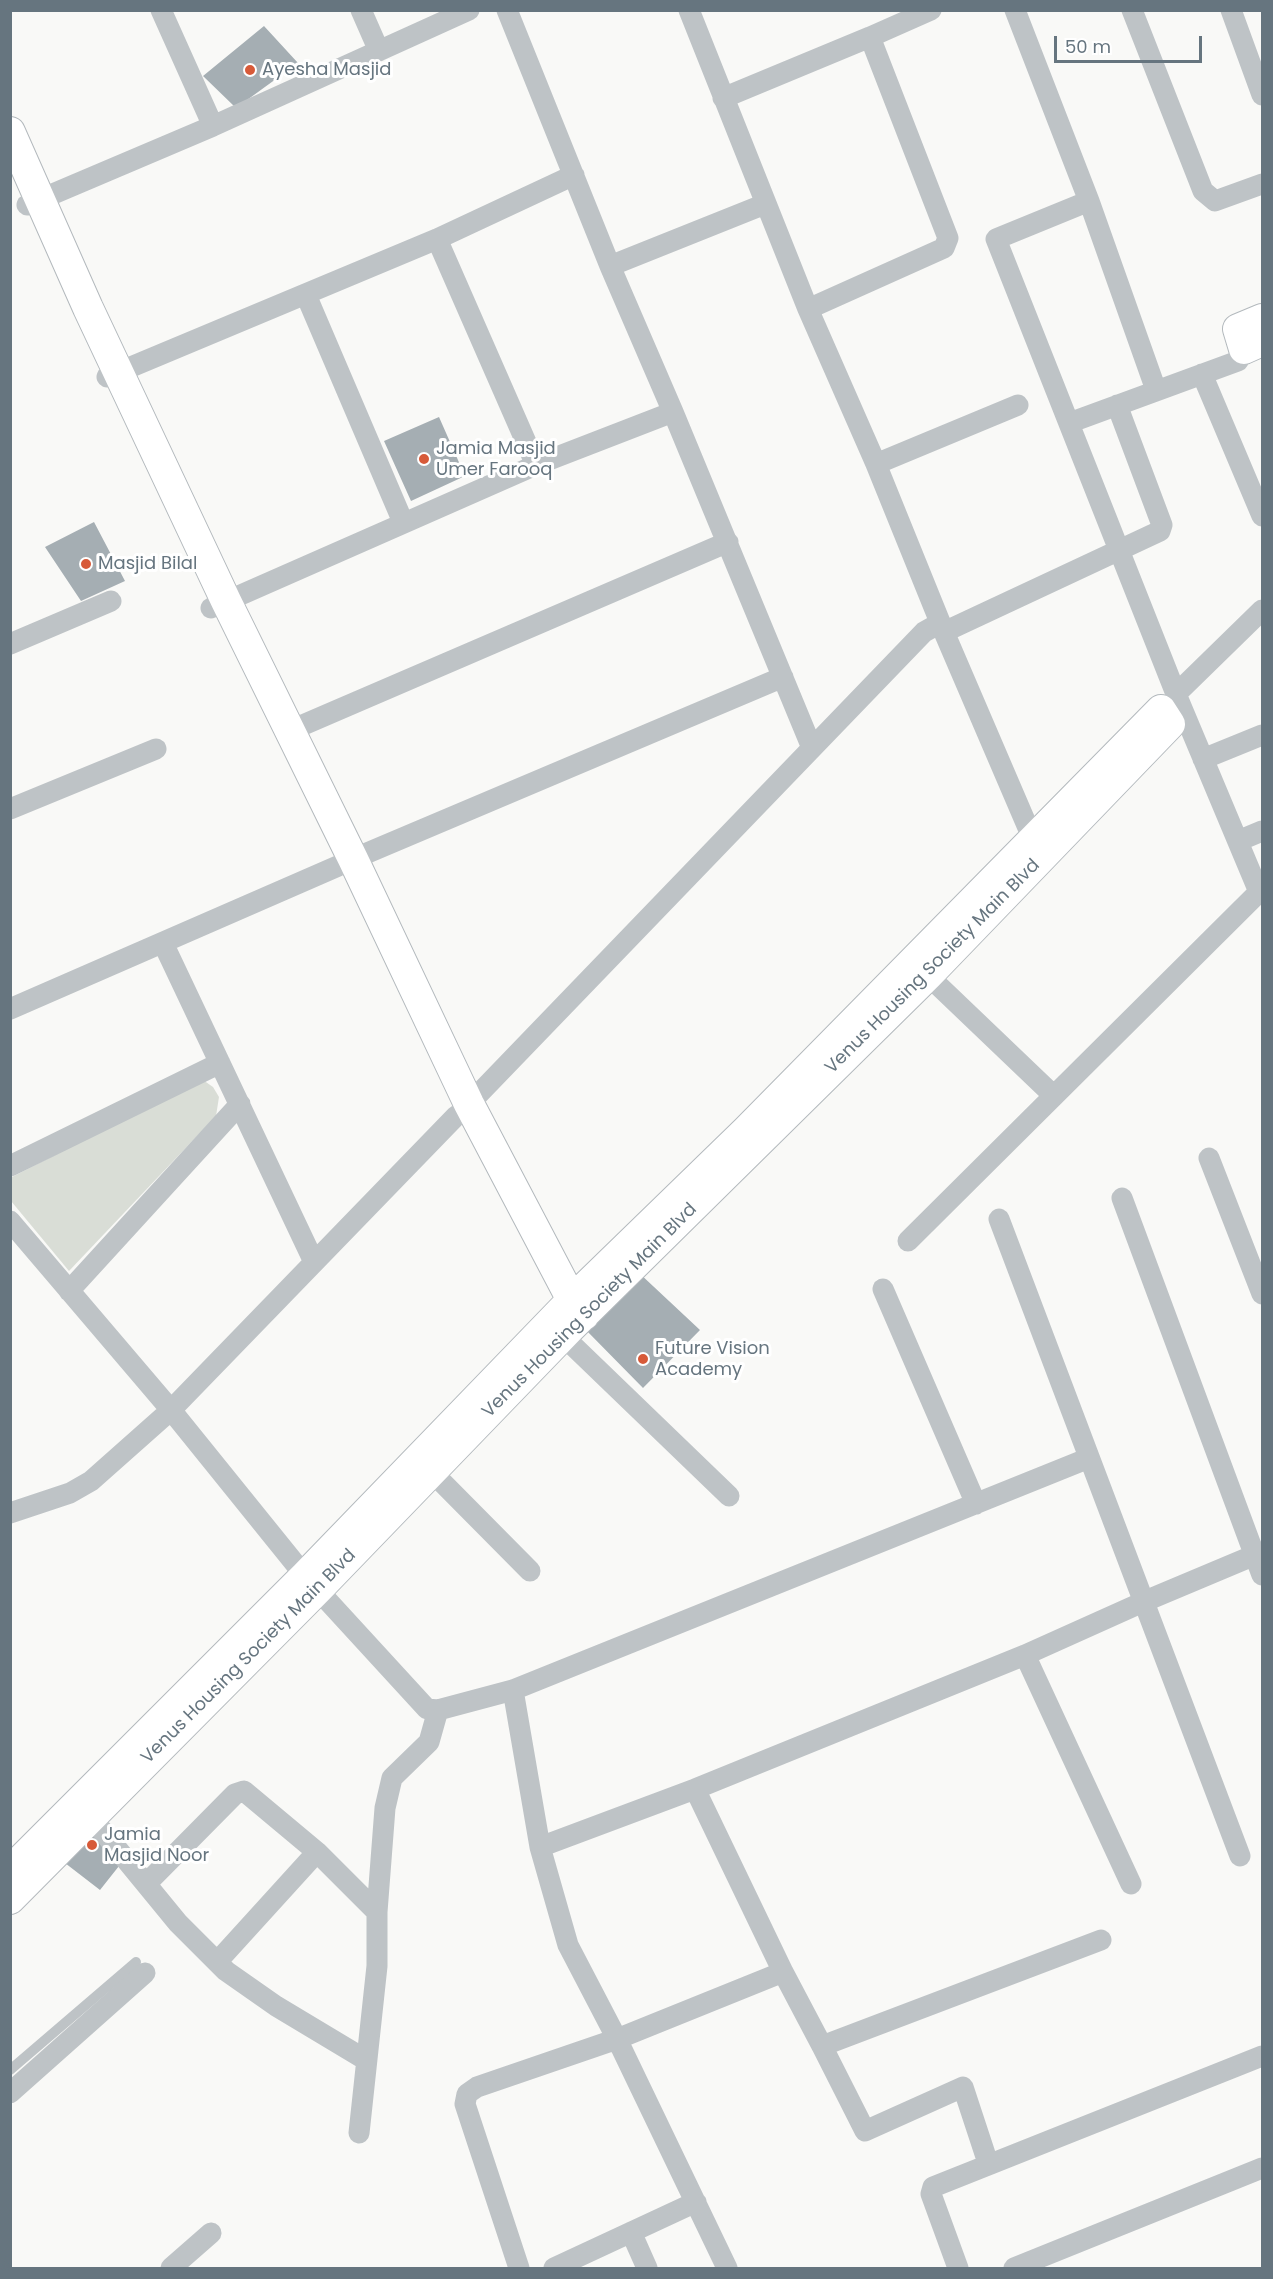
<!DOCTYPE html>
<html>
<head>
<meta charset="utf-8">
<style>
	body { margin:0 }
	#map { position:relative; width:1273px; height:2279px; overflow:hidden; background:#f9f9f7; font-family:Poppins,sans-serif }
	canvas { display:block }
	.frame { position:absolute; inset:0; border:12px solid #66757f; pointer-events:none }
	.scale { position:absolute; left:1054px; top:36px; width:148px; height:27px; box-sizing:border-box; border:3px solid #66757f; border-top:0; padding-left:8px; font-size:18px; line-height:21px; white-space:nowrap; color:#66757f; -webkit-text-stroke:4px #fff; paint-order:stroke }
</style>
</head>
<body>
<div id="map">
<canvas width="1273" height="2279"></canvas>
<div class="frame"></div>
<div class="scale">50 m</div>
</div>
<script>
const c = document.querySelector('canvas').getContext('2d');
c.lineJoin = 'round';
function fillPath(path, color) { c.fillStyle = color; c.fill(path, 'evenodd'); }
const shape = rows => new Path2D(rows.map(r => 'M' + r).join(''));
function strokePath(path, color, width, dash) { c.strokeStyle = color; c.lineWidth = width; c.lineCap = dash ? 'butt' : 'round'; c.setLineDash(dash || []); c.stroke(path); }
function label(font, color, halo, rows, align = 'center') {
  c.font = font + ' Poppins,sans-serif'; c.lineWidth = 6; c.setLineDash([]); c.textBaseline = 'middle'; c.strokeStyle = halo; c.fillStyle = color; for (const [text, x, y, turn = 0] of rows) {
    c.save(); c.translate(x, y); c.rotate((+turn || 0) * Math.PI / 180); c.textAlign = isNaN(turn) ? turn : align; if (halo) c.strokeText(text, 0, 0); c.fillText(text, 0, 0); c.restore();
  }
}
fillPath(shape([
	[203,1080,213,1087,219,1097,216,1116,69,1271,11,1201,10,1178]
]), '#d9ddd6');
fillPath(shape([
	[264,26,298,63,236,108,203,76],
	[439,417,465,476,411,501,384,441],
	[94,522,125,581,81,601,45,547],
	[638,1272,700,1330,643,1388,584,1328],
	[93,1827,119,1866,100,1890,65,1863]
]), '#a5aeb3');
const secondary = shape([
	[10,132,88,308,226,601,353,859,469,1104,572,1300,584,1315],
	[1262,319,1238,329,1244,349,1262,341],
	[10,1871,305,1576,572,1300,746,1131,1161,710,1170,724,928,975,570,1328,318,1589,10,1899]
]);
strokePath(secondary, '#b3b9bd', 32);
strokePath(shape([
	[10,2070,136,1962]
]), '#bec3c6', 10);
strokePath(shape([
	[161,10,213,126],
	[361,10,379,51],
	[507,10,610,266,673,412,812,748],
	[689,10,808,309,876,464,944,632,1038,851],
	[1015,10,1089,201,1156,390],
	[1132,10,1203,191,1215,201,1262,184],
	[1231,10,1262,95],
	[870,37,931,10],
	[723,98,870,37,948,238,944,248,808,309],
	[27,205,213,126,469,10],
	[437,239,536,465],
	[610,266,765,204],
	[306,295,403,522],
	[1202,374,1262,516],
	[107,377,437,239,574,175],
	[1069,423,1238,361,1244,349],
	[876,464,1018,405],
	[211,608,536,465,673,412],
	[944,632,1160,531,1162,525,1117,405],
	[10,644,111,601],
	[1176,694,1262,610],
	[289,731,728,542],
	[1203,759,1262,735],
	[10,809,156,749],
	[1238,841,1262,831],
	[353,859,783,677],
	[163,943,314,1262],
	[918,966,1054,1096],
	[10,1009,338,866],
	[469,1104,924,632,940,623],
	[1209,1158,1262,1294],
	[10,1166,220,1063],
	[1122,1198,1262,1575],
	[999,1219,1240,1856],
	[10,1221,171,1410,305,1576,427,1709,438,1710,513,1690,1089,1458],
	[908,1241,1259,892,1176,694,996,239,1089,201],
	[883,1289,976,1504],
	[69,1291,240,1104],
	[563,1336,729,1496],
	[423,1463,530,1571],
	[10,1513,70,1493,91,1481,171,1410,456,1116],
	[1025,1655,1131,1884],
	[513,1690,540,1847,568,1945,617,2039,783,1972,822,2046,1101,1940],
	[695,1789,783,1972],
	[82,1806,178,1923,226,1971,276,2006,366,2060],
	[540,1847,695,1789,1025,1655,1143,1602,1262,1552],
	[146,1884,235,1794,244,1791,317,1852,377,1912],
	[217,1962,317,1852],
	[822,2046,865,2131,963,2087,988,2163],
	[10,2093,145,1973],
	[359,2133,377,1966,377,1912,385,1808,392,1778,429,1742,438,1710],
	[631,2232,647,2268],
	[171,2268,211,2233],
	[519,2268,465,2104,467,2094,477,2087,617,2039,727,2268],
	[554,2268,696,2202],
	[958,2268,931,2194,933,2187,1262,2056],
	[1014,2268,1262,2168]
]), '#bec3c6', 21);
strokePath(secondary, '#fff', 30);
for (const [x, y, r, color] of [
	[250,70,6,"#d75a39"],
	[424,459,6,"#d75a39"],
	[86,564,6,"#d75a39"],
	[643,1359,6,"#d75a39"],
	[92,1845,6,"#d75a39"]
]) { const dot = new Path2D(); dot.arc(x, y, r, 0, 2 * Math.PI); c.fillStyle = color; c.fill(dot); strokePath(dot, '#fff', 2); }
label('18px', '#66757f', '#fff', [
	["Ayesha Masjid",262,70],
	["Jamia Masjid",436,449],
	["Umer Farooq",436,470],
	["Masjid Bilal",98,564],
	["Future Vision",655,1349],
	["Academy",655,1370],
	["Jamia",104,1835],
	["Masjid Noor",104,1856]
], 'left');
label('18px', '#66757f', '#fff', [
	["Venus Housing Society Main Blvd",933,967,-45],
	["Venus Housing Society Main Blvd",590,1311,-45],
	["Venus Housing Society Main Blvd",249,1657,-45]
]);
</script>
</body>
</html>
